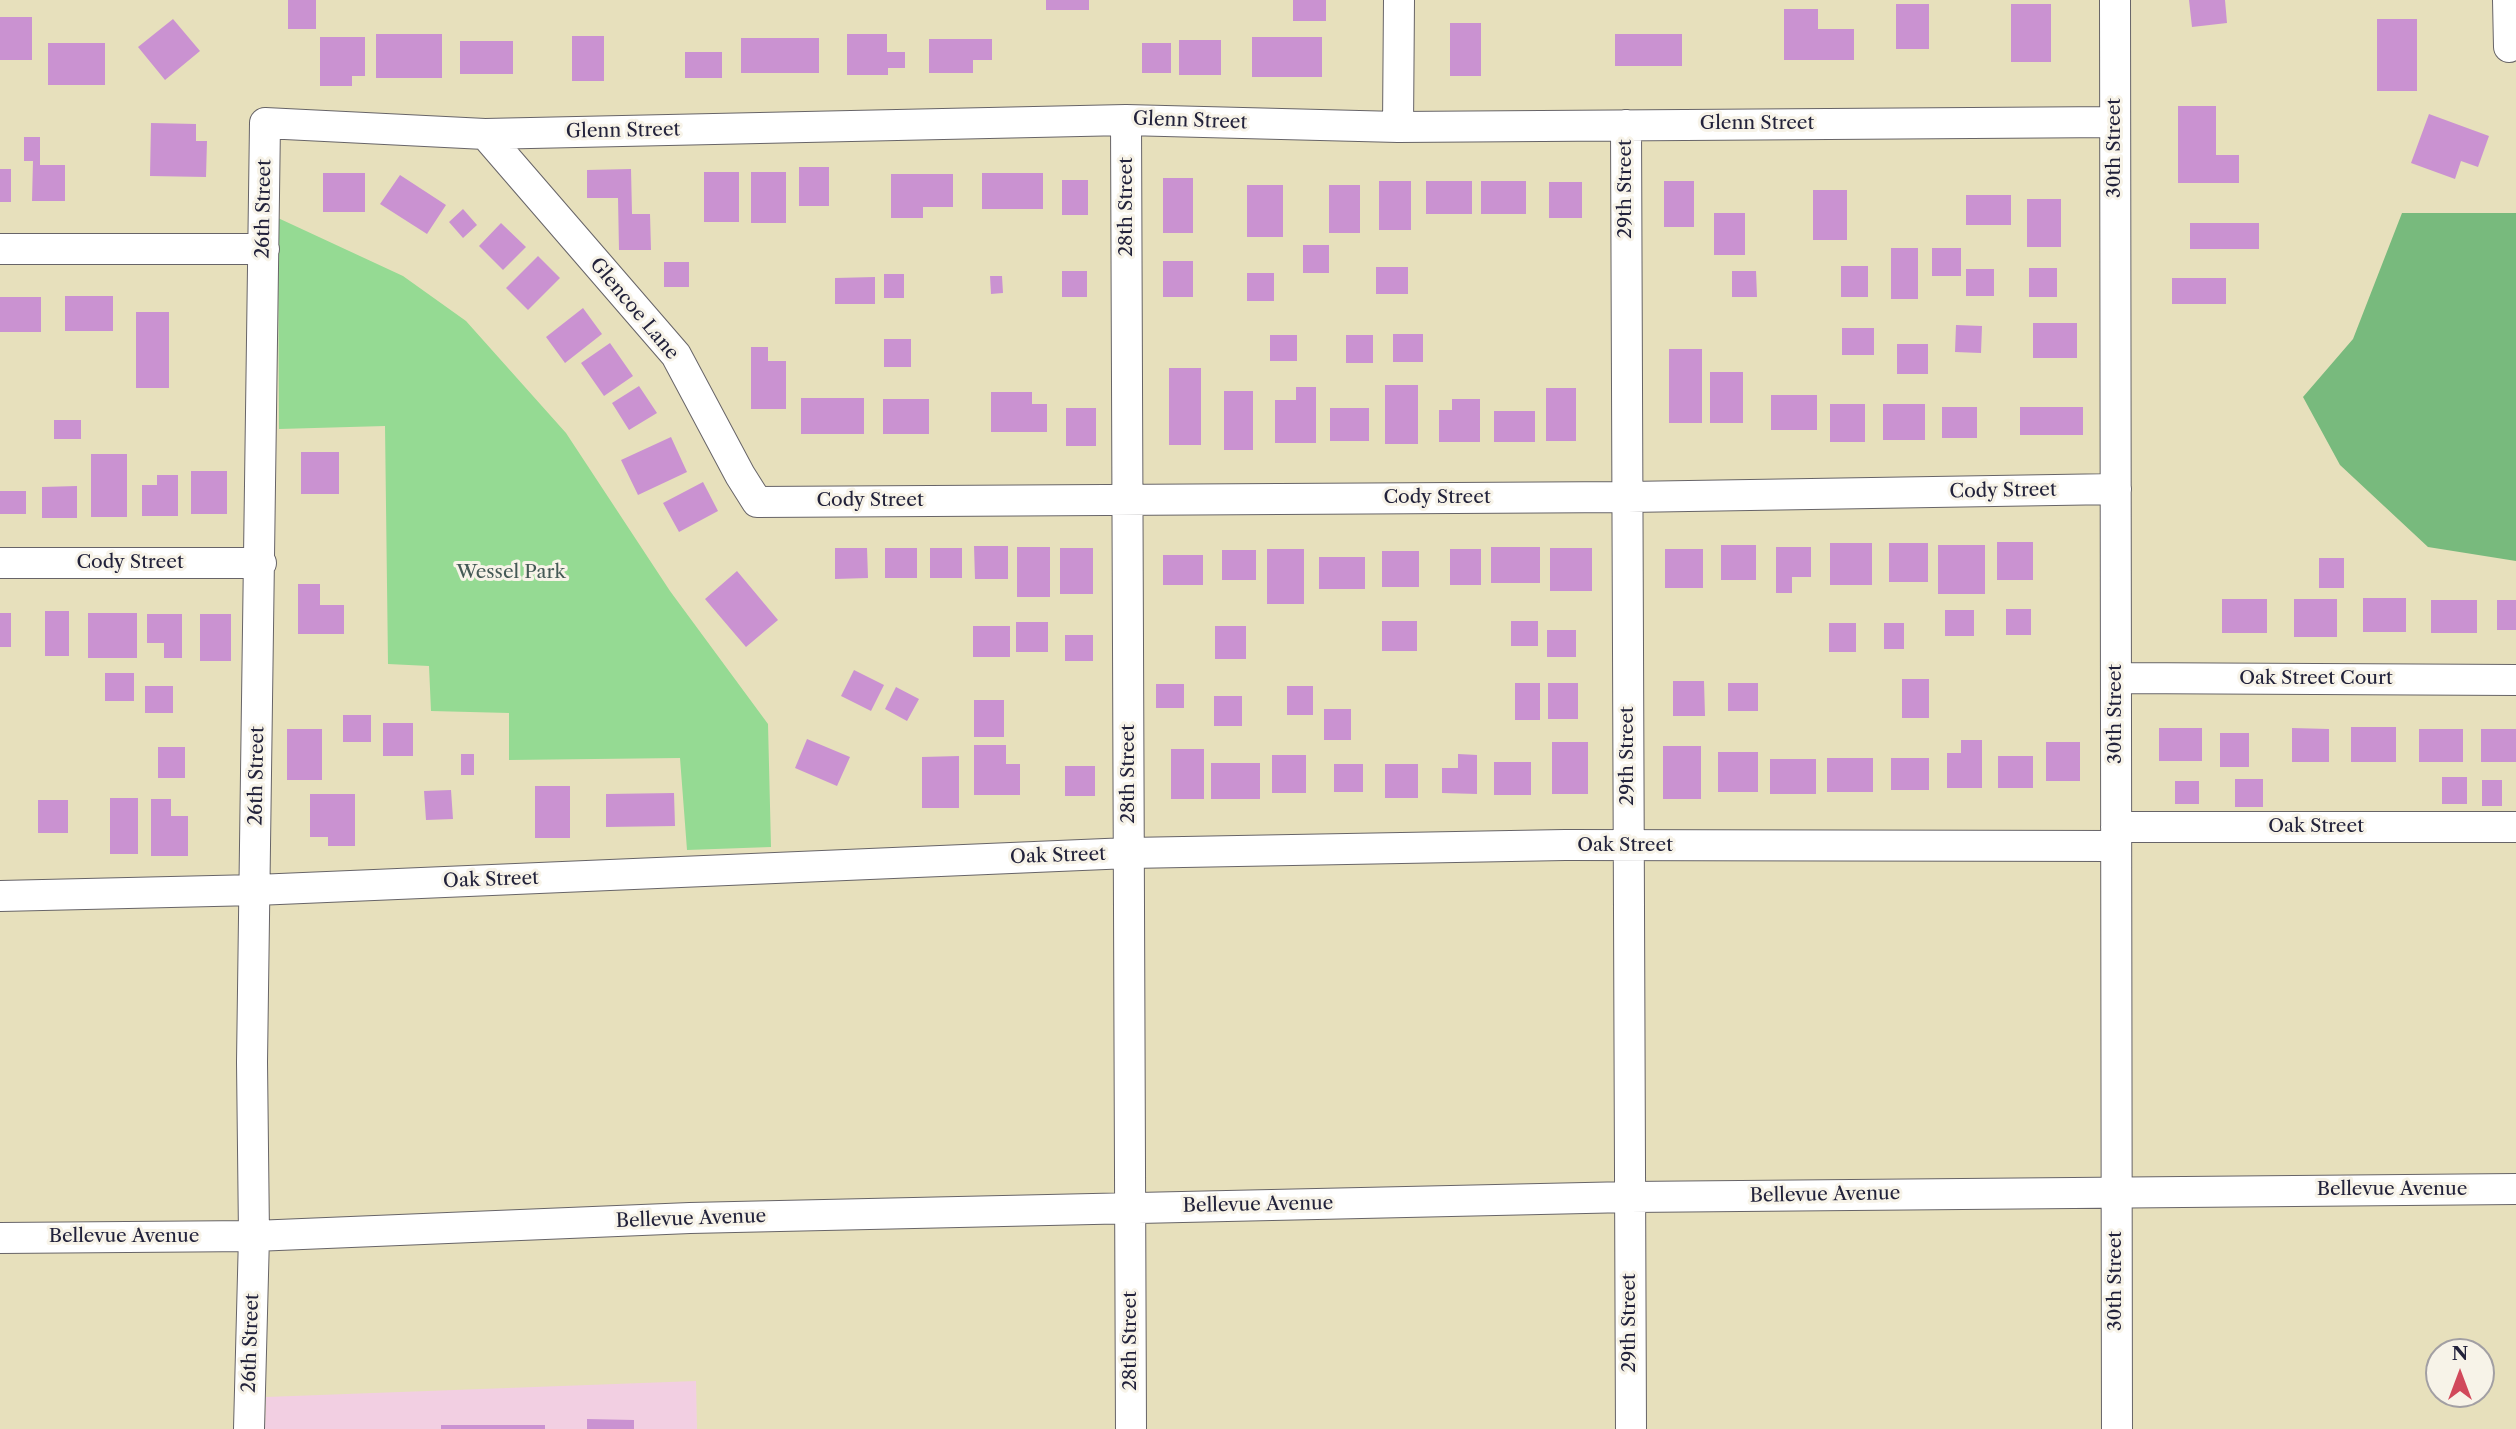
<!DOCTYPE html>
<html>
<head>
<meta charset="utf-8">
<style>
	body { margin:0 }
	#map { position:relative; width:2516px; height:1429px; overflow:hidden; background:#e7e0bc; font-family:"Libre Caslon Text",serif }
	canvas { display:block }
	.north { position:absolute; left:2425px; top:1338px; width:70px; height:70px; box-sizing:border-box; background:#f7f3e8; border:2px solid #a29fa3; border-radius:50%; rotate:0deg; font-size:19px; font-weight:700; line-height:28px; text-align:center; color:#22223b }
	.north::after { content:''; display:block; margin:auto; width:24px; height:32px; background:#d1495b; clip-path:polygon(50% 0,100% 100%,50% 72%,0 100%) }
</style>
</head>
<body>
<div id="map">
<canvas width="2516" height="1429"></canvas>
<div class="north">N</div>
</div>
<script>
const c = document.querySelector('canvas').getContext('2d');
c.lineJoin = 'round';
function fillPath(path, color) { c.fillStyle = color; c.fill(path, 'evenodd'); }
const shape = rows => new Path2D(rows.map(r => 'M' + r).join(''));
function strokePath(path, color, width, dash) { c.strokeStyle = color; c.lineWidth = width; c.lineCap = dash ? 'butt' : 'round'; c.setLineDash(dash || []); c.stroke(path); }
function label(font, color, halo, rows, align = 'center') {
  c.font = font + ' "Libre Caslon Text",serif'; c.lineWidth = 6; c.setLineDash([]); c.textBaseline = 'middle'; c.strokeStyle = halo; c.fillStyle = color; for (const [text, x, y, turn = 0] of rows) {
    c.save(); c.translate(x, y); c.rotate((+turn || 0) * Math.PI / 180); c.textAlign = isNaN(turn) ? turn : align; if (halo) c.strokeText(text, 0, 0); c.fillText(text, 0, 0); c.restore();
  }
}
fillPath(shape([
	[696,1381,697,1429,265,1429,266,1397]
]), '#f2cfe2');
fillPath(shape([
	[278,218,403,276,466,321,566,433,670,591,768,724,771,847,687,850,680,758,509,760,509,713,431,711,429,666,388,664,385,426,279,429]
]), '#95da93');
fillPath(shape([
	[2402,213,2516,213,2516,561,2428,547,2340,465,2303,397,2353,339]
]), '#78ba7d');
fillPath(shape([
	[288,0,316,0,316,29,288,29],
	[1046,0,1089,0,1089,10,1046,10],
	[1293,0,1326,0,1326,21,1293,21],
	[2189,0,2225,0,2227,23,2192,27],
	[1896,4,1929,4,1929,49,1896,49],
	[2011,4,2051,4,2051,62,2011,62],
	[1784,9,1818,9,1818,29,1854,29,1854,60,1784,60],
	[0,17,32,17,32,60,0,60],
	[173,19,200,51,165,80,138,47],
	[2377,19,2417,19,2417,91,2377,91],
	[1450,23,1481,23,1481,76,1450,76],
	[376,34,442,34,442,78,376,78],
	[847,34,887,34,887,52,905,52,905,68,888,68,888,75,847,75],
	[1615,34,1682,34,1682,66,1615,66],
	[572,36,604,36,604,81,572,81],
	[320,37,365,37,365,76,352,76,352,86,320,86],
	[1252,37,1322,37,1322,77,1252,77],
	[741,38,819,38,819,73,741,73],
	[929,39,992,39,992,60,973,60,973,73,929,73],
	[1179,40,1221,40,1221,75,1179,75],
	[460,41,513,41,513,74,460,74],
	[48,43,105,43,105,85,48,85],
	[1142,43,1171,43,1171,73,1142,73],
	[685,52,722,52,722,78,685,78],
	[2178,106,2216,106,2216,155,2239,155,2239,183,2178,183],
	[2429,114,2489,136,2478,167,2461,161,2455,179,2411,163],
	[151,123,196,124,196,141,207,141,206,177,150,176],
	[24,137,40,137,40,165,65,165,65,201,32,201,33,161,24,161],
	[799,167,829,167,829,206,799,206],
	[0,169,11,169,11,202,0,202],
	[631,169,632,214,650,214,651,250,619,250,618,198,587,198,587,170],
	[704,172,739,172,739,222,704,222],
	[751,172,786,172,786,223,751,223],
	[323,173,365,173,365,212,323,212],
	[982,173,1043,173,1043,209,982,209],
	[891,174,953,174,953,207,923,207,923,218,891,218],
	[400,175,446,205,427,234,380,204],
	[1163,178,1193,178,1193,233,1163,233],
	[1062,180,1088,180,1088,215,1062,215],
	[1379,181,1411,181,1411,230,1379,230],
	[1426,181,1472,181,1472,214,1426,214],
	[1481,181,1526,181,1526,214,1481,214],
	[1664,181,1694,181,1694,227,1664,227],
	[1549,182,1582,182,1582,218,1549,218],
	[1247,185,1283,185,1283,237,1247,237],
	[1329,185,1360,185,1360,233,1329,233],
	[1813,190,1847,190,1847,240,1813,240],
	[1966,195,2011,195,2011,225,1966,225],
	[2027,199,2061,199,2061,247,2027,247],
	[463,209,477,225,463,238,449,222],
	[1714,213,1745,213,1745,255,1714,255],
	[501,223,526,247,503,270,479,246],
	[2190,223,2259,223,2259,249,2190,249],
	[1303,245,1329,245,1329,273,1303,273],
	[1891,248,1918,248,1918,299,1891,299],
	[1932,248,1961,248,1961,276,1932,276],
	[538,256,560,278,528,310,506,288],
	[1163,261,1193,261,1193,297,1163,297],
	[664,262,689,262,689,287,664,287],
	[1841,266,1868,266,1868,297,1841,297],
	[1376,267,1408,267,1408,294,1376,294],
	[2029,268,2057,268,2057,297,2029,297],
	[1966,269,1994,269,1994,296,1966,296],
	[1062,271,1087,271,1087,297,1062,297],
	[1732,271,1756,271,1757,297,1732,297],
	[1247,273,1274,273,1274,301,1247,301],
	[884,274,904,274,904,298,884,298],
	[990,276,1002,276,1003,293,991,294],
	[875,277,875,304,835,304,835,278],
	[2172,278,2226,278,2226,304,2172,304],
	[65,296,113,296,113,331,65,331],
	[0,297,41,297,41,332,0,332],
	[583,308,602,334,565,363,546,337],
	[136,312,169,312,169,388,136,388],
	[2033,323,2077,323,2077,358,2033,358],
	[1956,325,1982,326,1981,353,1955,352],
	[1842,328,1874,328,1874,355,1842,355],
	[1393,334,1423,334,1423,362,1393,362],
	[1270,335,1297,335,1297,361,1270,361],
	[1346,335,1373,335,1373,363,1346,363],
	[884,339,911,339,911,367,884,367],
	[610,343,633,376,604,396,581,363],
	[1897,344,1928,344,1928,374,1897,374],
	[751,347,768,347,768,361,786,361,786,409,751,409],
	[1669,349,1702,349,1702,423,1669,423],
	[1169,368,1201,368,1201,445,1169,445],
	[1710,372,1743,372,1743,423,1710,423],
	[1385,385,1418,385,1418,444,1385,444],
	[639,386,657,413,629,430,612,403],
	[1296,387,1316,387,1316,443,1275,443,1275,400,1296,400],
	[1546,388,1576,388,1576,441,1546,441],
	[1224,391,1253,391,1253,450,1224,450],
	[991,392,1032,392,1032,404,1047,404,1047,432,991,432],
	[1771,395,1817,395,1817,430,1771,430],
	[801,398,864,398,864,434,801,434],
	[883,399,929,399,929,434,883,434],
	[1452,399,1480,399,1480,442,1439,442,1439,410,1452,410],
	[1830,404,1865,404,1865,442,1830,442],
	[1883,404,1925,404,1925,440,1883,440],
	[1942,407,1977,407,1977,438,1942,438],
	[2020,407,2083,407,2083,435,2020,435],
	[1066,408,1096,408,1096,446,1066,446],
	[1330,408,1369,408,1369,441,1330,441],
	[1494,411,1535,411,1535,442,1494,442],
	[54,420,81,420,81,439,54,439],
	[671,437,687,472,638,495,621,460],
	[301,452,339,452,339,494,301,494],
	[91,454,127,454,127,517,91,517],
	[191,471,227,471,227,514,191,514],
	[157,475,178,475,178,516,142,516,142,485,157,485],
	[703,482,718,511,679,532,663,503],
	[77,486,77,518,42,518,42,487],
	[0,491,26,491,26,514,0,514],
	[1997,542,2033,542,2033,580,1997,580],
	[1830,543,1872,543,1872,585,1830,585],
	[1889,543,1928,543,1928,582,1889,582],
	[1721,545,1756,545,1756,580,1721,580],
	[1938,545,1985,545,1985,594,1938,594],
	[974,546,1008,546,1008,579,975,579],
	[1017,547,1050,547,1050,597,1017,597],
	[1491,547,1540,547,1540,583,1491,583],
	[1776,547,1811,547,1811,577,1792,577,1792,593,1776,593],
	[835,548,867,548,868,578,835,579],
	[885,548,917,548,917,578,885,578],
	[930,548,962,548,962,578,930,578],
	[1060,548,1093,548,1093,594,1060,594],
	[1550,548,1592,548,1592,591,1550,591],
	[1267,549,1304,549,1304,604,1267,604],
	[1450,549,1481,549,1481,585,1450,585],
	[1665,549,1703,549,1703,588,1665,588],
	[1222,550,1256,550,1256,580,1222,580],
	[1382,551,1419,551,1419,587,1382,587],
	[1163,555,1203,555,1203,585,1163,585],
	[1319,557,1365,557,1365,589,1319,589],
	[2319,558,2344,558,2344,588,2319,588],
	[737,571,778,620,746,647,705,599],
	[298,584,320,584,320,605,344,605,344,634,298,634],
	[2363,598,2406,598,2406,632,2363,632],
	[2222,599,2267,599,2267,633,2222,633],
	[2294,599,2337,599,2337,637,2294,637],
	[2431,600,2477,600,2477,633,2431,633],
	[2497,600,2516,600,2516,630,2497,630],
	[2006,609,2031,609,2031,635,2006,635],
	[1945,610,1974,610,1974,636,1945,636],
	[45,611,69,611,69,656,45,656],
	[0,613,11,613,11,647,0,647],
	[88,613,137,613,137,658,88,658],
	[147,614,182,614,182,658,164,658,164,643,147,643],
	[200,614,231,614,231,661,200,661],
	[1382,621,1417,621,1417,651,1382,651],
	[1511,621,1538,621,1538,646,1511,646],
	[1016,622,1048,622,1048,652,1016,652],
	[1829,623,1856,623,1856,652,1829,652],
	[1884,623,1904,623,1904,649,1884,649],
	[973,626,1010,626,1010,657,973,657],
	[1215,626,1246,626,1246,659,1215,659],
	[1547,630,1576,630,1576,657,1547,657],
	[1065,635,1093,635,1093,661,1065,661],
	[854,670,884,685,871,711,841,696],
	[105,673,134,673,134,701,105,701],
	[1902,679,1929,679,1929,718,1902,718],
	[1673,681,1704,681,1705,716,1673,716],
	[1515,683,1540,683,1540,720,1515,720],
	[1548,683,1578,683,1578,719,1548,719],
	[1728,683,1758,683,1758,711,1728,711],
	[1156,684,1184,684,1184,708,1156,708],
	[145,686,173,686,173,713,145,713],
	[1287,686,1313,686,1313,715,1287,715],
	[896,687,919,699,907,721,885,709],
	[1214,696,1242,696,1242,726,1214,726],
	[974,700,1004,700,1004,737,974,737],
	[1324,709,1351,709,1351,740,1324,740],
	[343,715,371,715,371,742,343,742],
	[383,723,413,723,413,756,383,756],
	[2351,727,2396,727,2396,762,2351,762],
	[2159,728,2202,728,2202,761,2159,761],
	[2292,728,2329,729,2329,762,2292,762],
	[287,729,322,729,322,780,287,780],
	[2419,729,2463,729,2463,762,2419,762],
	[2481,729,2516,729,2516,762,2481,762],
	[2220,733,2249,733,2249,767,2220,767],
	[807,739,850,757,837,786,795,768],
	[1961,740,1982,740,1982,788,1947,788,1947,753,1961,753],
	[1552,742,1588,742,1588,794,1552,794],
	[2046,742,2080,742,2080,781,2046,781],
	[974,745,1006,745,1006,764,1020,764,1020,795,974,795],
	[1663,746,1701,746,1701,799,1663,799],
	[158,747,185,747,185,778,158,778],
	[1171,749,1204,749,1204,799,1171,799],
	[1718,752,1758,752,1758,792,1718,792],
	[461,754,474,754,474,775,461,775],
	[1458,754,1477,755,1477,794,1442,793,1442,768,1458,768],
	[1272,755,1306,755,1306,793,1272,793],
	[959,756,959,808,922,808,922,757],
	[1998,756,2033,756,2033,788,1998,788],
	[1827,758,1873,758,1873,792,1827,792],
	[1891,758,1929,758,1929,790,1891,790],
	[1770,759,1816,759,1816,794,1770,794],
	[1494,762,1531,762,1531,795,1494,795],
	[1211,763,1260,763,1260,799,1211,799],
	[1334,764,1363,764,1363,792,1334,792],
	[1385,764,1418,764,1418,798,1385,798],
	[1065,766,1095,766,1095,796,1065,796],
	[2442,777,2467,777,2467,804,2442,804],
	[2235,779,2263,779,2263,807,2235,807],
	[2482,780,2502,780,2502,806,2482,806],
	[2175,781,2199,781,2199,804,2175,804],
	[535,786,570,786,570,838,535,838],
	[451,790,453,819,426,820,424,791],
	[674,793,675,826,606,827,606,794],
	[310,794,355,794,355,846,328,846,328,837,310,837],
	[110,798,138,798,138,854,110,854],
	[151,799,171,799,171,816,188,816,188,856,151,856],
	[38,800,68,800,68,833,38,833],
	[587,1419,634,1420,634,1429,587,1429],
	[441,1425,545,1425,545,1429,441,1429]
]), '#ca92d1');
const minor = shape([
	[2115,0,2117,1429],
	[2508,0,2509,47],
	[1126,120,1131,1429],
	[1626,125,1631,1429],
	[1398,127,1399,0],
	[485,134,676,355,740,475,757,502,1628,497,2116,489],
	[0,249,264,249],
	[0,563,261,563],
	[2116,678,2516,680],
	[2116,827,2516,827],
	[0,896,256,890,1129,853,1565,845,2116,846],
	[0,1238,254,1236,690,1218,1630,1197,2516,1189],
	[249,1429,254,1236,252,1062,265,123,485,134,1126,120,1398,127,2115,122]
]);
strokePath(minor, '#676468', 32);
strokePath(minor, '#fff', 30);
label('19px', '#22223b', '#f7f3e8', [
	["Glenn Street",1190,121,2],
	["Glenn Street",1757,124],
	["Glenn Street",623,131,-1],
	["30th Street",2115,148,-90],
	["29th Street",1626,189,-90],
	["28th Street",1127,207,-90],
	["26th Street",264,209,-89],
	["Glencoe Lane",634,309,50],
	["Cody Street",2003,491,-1],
	["Cody Street",1437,498],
	["Cody Street",870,501],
	["Cody Street",130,563],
	["Oak Street Court",2316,679],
	["30th Street",2116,714,-90],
	["29th Street",1628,756,-90],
	["28th Street",1129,774,-90],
	["26th Street",257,776,-89],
	["Oak Street",2316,827],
	["Oak Street",1625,846],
	["Oak Street",1058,856,-2],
	["Oak Street",491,880,-2],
	["Bellevue Avenue",2392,1190],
	["Bellevue Avenue",1825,1195,-1],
	["Bellevue Avenue",1258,1205,-1],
	["Bellevue Avenue",691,1219,-2],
	["Bellevue Avenue",124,1237],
	["30th Street",2116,1281,-90],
	["29th Street",1630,1323,-90],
	["28th Street",1131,1341,-90],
	["26th Street",251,1343,-88]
]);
label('19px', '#445955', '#f7f3e8', [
	["Wessel Park",511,573]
]);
</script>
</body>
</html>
